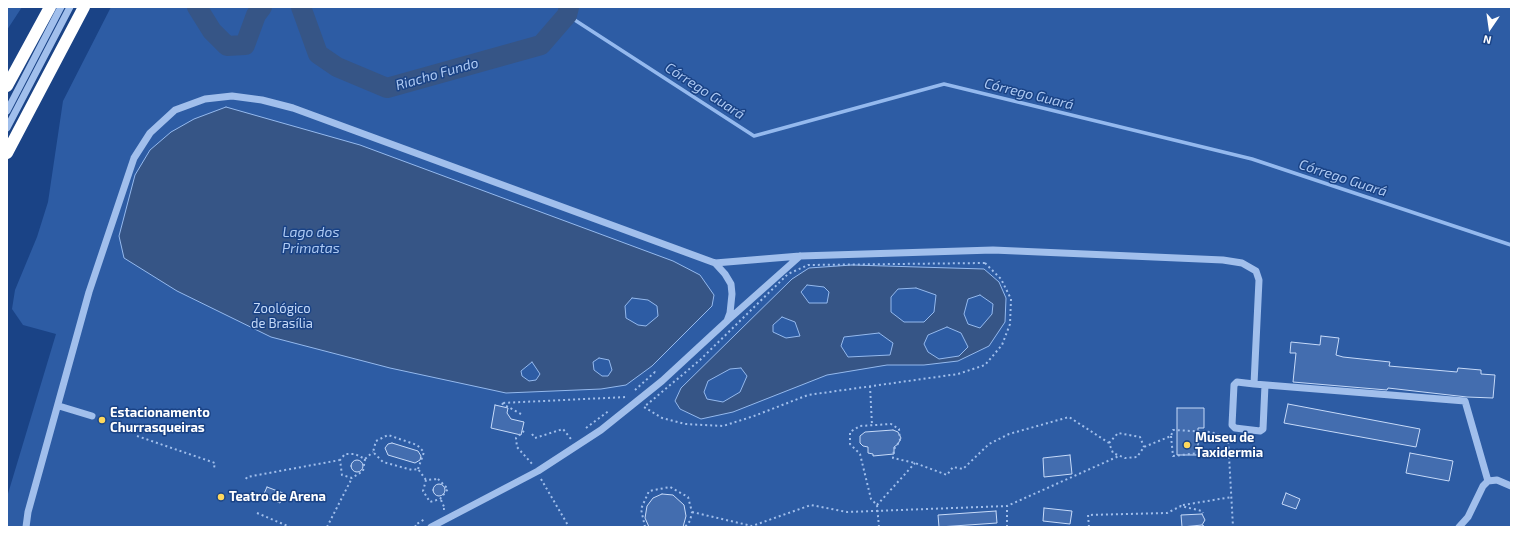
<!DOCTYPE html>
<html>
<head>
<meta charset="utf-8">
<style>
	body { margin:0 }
	#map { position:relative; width:1518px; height:534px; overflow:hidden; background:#1a4386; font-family:"Exo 2",sans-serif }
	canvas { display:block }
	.frame { position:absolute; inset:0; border:8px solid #fff; pointer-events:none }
	.north { position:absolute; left:1470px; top:8px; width:40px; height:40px; -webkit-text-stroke:3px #1a4386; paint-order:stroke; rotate:193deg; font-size:11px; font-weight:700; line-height:16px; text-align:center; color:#fff }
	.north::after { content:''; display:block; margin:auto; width:14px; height:18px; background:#fff; clip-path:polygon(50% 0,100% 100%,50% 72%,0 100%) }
</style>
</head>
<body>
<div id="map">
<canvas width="1518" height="534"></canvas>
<div class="frame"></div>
<div class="north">N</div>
</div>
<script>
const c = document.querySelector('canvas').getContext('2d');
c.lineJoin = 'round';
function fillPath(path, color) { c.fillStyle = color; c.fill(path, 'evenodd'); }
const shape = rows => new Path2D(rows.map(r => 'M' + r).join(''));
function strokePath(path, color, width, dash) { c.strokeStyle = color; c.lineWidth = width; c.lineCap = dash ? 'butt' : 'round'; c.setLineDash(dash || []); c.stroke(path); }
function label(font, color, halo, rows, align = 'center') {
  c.font = font + ' "Exo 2",sans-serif'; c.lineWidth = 3; c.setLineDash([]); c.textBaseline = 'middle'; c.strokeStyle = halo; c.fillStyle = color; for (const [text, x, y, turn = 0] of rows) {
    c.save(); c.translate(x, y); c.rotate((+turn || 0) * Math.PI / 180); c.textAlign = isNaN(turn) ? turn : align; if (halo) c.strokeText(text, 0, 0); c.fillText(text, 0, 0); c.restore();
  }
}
fillPath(shape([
	[7,7,22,7,7,30],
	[111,7,1511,7,1511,527,7,527,7,497,56,334,23,325,12,309,15,290,37,237,48,202,63,101]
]), '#2d5ca4');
const water = shape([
	[226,107,360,145,673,261,700,275,714,295,712,306,652,366,626,385,601,389,506,393,390,368,271,337,177,291,124,258,119,236,135,175,150,150,171,132,194,119,226,107],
	[632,298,648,300,657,306,658,316,646,326,638,325,626,318,625,306,632,298],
	[599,358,609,360,612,370,608,376,602,376,594,370,593,362,599,358],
	[532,362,540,374,536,380,529,381,522,376,521,371,532,362],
	[852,265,984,269,999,282,1006,298,1005,322,989,346,958,361,924,365,887,365,827,375,733,412,701,419,680,409,675,401,681,388,792,279,809,268,852,265],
	[807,285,824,287,829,292,827,303,809,303,801,292,807,285],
	[916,288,936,295,934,312,924,322,904,322,891,312,891,297,898,289,916,288],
	[980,295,993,304,992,314,980,328,968,324,964,314,968,299,980,295],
	[782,317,795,322,800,336,786,338,773,332,773,325,782,317],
	[947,327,961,333,968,347,959,356,939,359,928,352,924,344,928,335,947,327],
	[879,333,893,343,890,355,848,357,841,346,844,337,879,333],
	[741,368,747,376,740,392,723,402,707,399,704,392,708,381,730,369,741,368]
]);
fillPath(water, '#365586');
strokePath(water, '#94b9ee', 1);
strokePath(shape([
	[567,15,754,136,944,84,1252,159,1511,245]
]), '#94b9ee', 3.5);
strokePath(shape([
	[197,7,212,31,227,46,245,45,256,15,262,7],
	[301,7,318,54,337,67,387,88,541,45,567,15,569,7]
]), '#365586', 20);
const building = shape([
	[1321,336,1339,338,1336,355,1343,357,1390,362,1389,366,1457,372,1458,368,1481,370,1481,374,1495,375,1493,398,1467,397,1388,388,1387,390,1293,382,1296,353,1290,353,1291,342,1320,345,1321,336],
	[1288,404,1420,429,1416,447,1284,423,1288,404],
	[495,405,508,408,507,413,511,419,524,422,521,435,491,428,495,405],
	[1177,408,1204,408,1204,428,1198,428,1198,455,1177,455,1177,408],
	[893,430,898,432,901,438,898,444,894,447,894,454,873,456,873,454,868,453,868,447,863,446,860,443,860,436,865,432,893,430],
	[392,443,418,451,421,456,420,460,415,463,388,455,385,448,388,444,392,443],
	[1410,453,1453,461,1449,481,1406,473,1410,453],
	[1070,455,1072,474,1044,477,1043,458,1070,455],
	'351 466a6 6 0 1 1 12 0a6 6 0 1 1-12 0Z',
	'433 490a6 6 0 1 1 12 0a6 6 0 1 1-12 0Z',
	[267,487,283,493,280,503,263,496,267,487],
	[1286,493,1300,499,1296,509,1282,504,1286,493],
	[662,494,673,495,684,505,686,516,683,527,649,527,645,518,647,506,653,498,662,494],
	[1044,508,1072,511,1070,524,1043,521,1044,508],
	[996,511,997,523,939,527,938,515,996,511],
	[1202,514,1205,520,1202,525,1182,527,1181,515,1202,514]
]);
fillPath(building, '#436daf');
strokePath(building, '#c6daf9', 1);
strokePath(shape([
	[985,263,1001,279,1011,299,1010,324,1002,345,985,365,958,374,808,395,754,416,723,426,685,424,662,418,644,407,700,360,788,274,808,265,985,263],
	[870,386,872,425],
	[635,390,655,372,657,374],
	[521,414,501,403,627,397],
	[586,428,610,410],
	[524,431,516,438,517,447,533,465],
	[532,434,535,438,563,429,571,439],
	[137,436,215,463,214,468],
	[1171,436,1173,456,1199,453,1197,431],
	[1109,443,1118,433,1140,437,1144,447],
	[365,459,363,471,352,478,342,475,340,460,345,454,355,454,365,459,373,452],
	[418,469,424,452,417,445,388,435,376,441,373,452,383,462,412,470,418,469,426,480],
	[246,479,247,477,340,460],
	[438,479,448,489,440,499,430,502,423,491,426,480,438,479],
	[541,479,569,527],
	[441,500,445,509,443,509],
	[877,505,915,463],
	[1183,505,1232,497],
	[692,512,752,526,811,505,847,512,1007,506,1119,456],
	[257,513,290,527],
	[327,527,352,478],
	[416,527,415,525,425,519],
	[645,527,641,509,649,491,670,487,688,497,692,512,690,521,685,527],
	[879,527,877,505,871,499,860,454,850,444,850,432,860,426,891,424,899,429,900,441,894,449,893,458,915,463,947,475,953,467,963,469,989,444,1009,434,1069,417,1109,443,1113,453,1125,458,1137,457,1144,447,1171,436,1173,430,1211,432,1228,438,1233,527],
	[1007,527,1007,506],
	[1089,527,1088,515,1167,513,1181,506,1202,511,1203,513],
	[1203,527,1203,525]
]), '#a1bfec', 2, [2, 3]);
strokePath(shape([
	[7,111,61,7],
	[7,128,70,7],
	[728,320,800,256],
	[1254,384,1465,401,1488,481],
	[59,406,92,416],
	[26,527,28,512,89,292,134,158,150,133,175,110,205,99,232,96,262,100,293,108,715,263,800,256,993,250,1223,260,1242,263,1256,271,1259,280,1254,384,1237,382,1234,385,1232,425,1235,428,1260,431,1263,429,1265,385],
	[431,527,538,471,601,430,662,381,727,321,730,313,732,294,731,284,725,274,715,263],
	[1459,527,1468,517,1483,486,1488,481,1497,480,1511,486]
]), '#a1bfec', 7);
strokePath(shape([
	[7,86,50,7],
	[7,153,84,7]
]), '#fff', 12);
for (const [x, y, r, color] of [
	[102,420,4,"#fed85d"],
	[1187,445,4,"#fed85d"],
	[221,497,4,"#fed85d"]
]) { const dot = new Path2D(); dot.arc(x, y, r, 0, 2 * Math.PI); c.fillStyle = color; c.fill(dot); strokePath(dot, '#1a4386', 1.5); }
label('13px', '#c6daf9', '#1a4386', [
	["Zoológico",282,309],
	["de Brasília",282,324]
]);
label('bold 13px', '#fff', '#1a4386', [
	["Estacionamento",110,413],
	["Churrasqueiras",110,428],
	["Museu de",1195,438],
	["Taxidermia",1195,453],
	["Teatro de Arena",229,497]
], 'left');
label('italic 14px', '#adc9f3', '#1a4386', [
	["Riacho Fundo",437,74,-16],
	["Córrego Guará",705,91,33],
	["Córrego Guará",1029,94,14],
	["Córrego Guará",1343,178,18],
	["Lago dos",311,232],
	["Primatas",311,248]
]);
</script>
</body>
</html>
